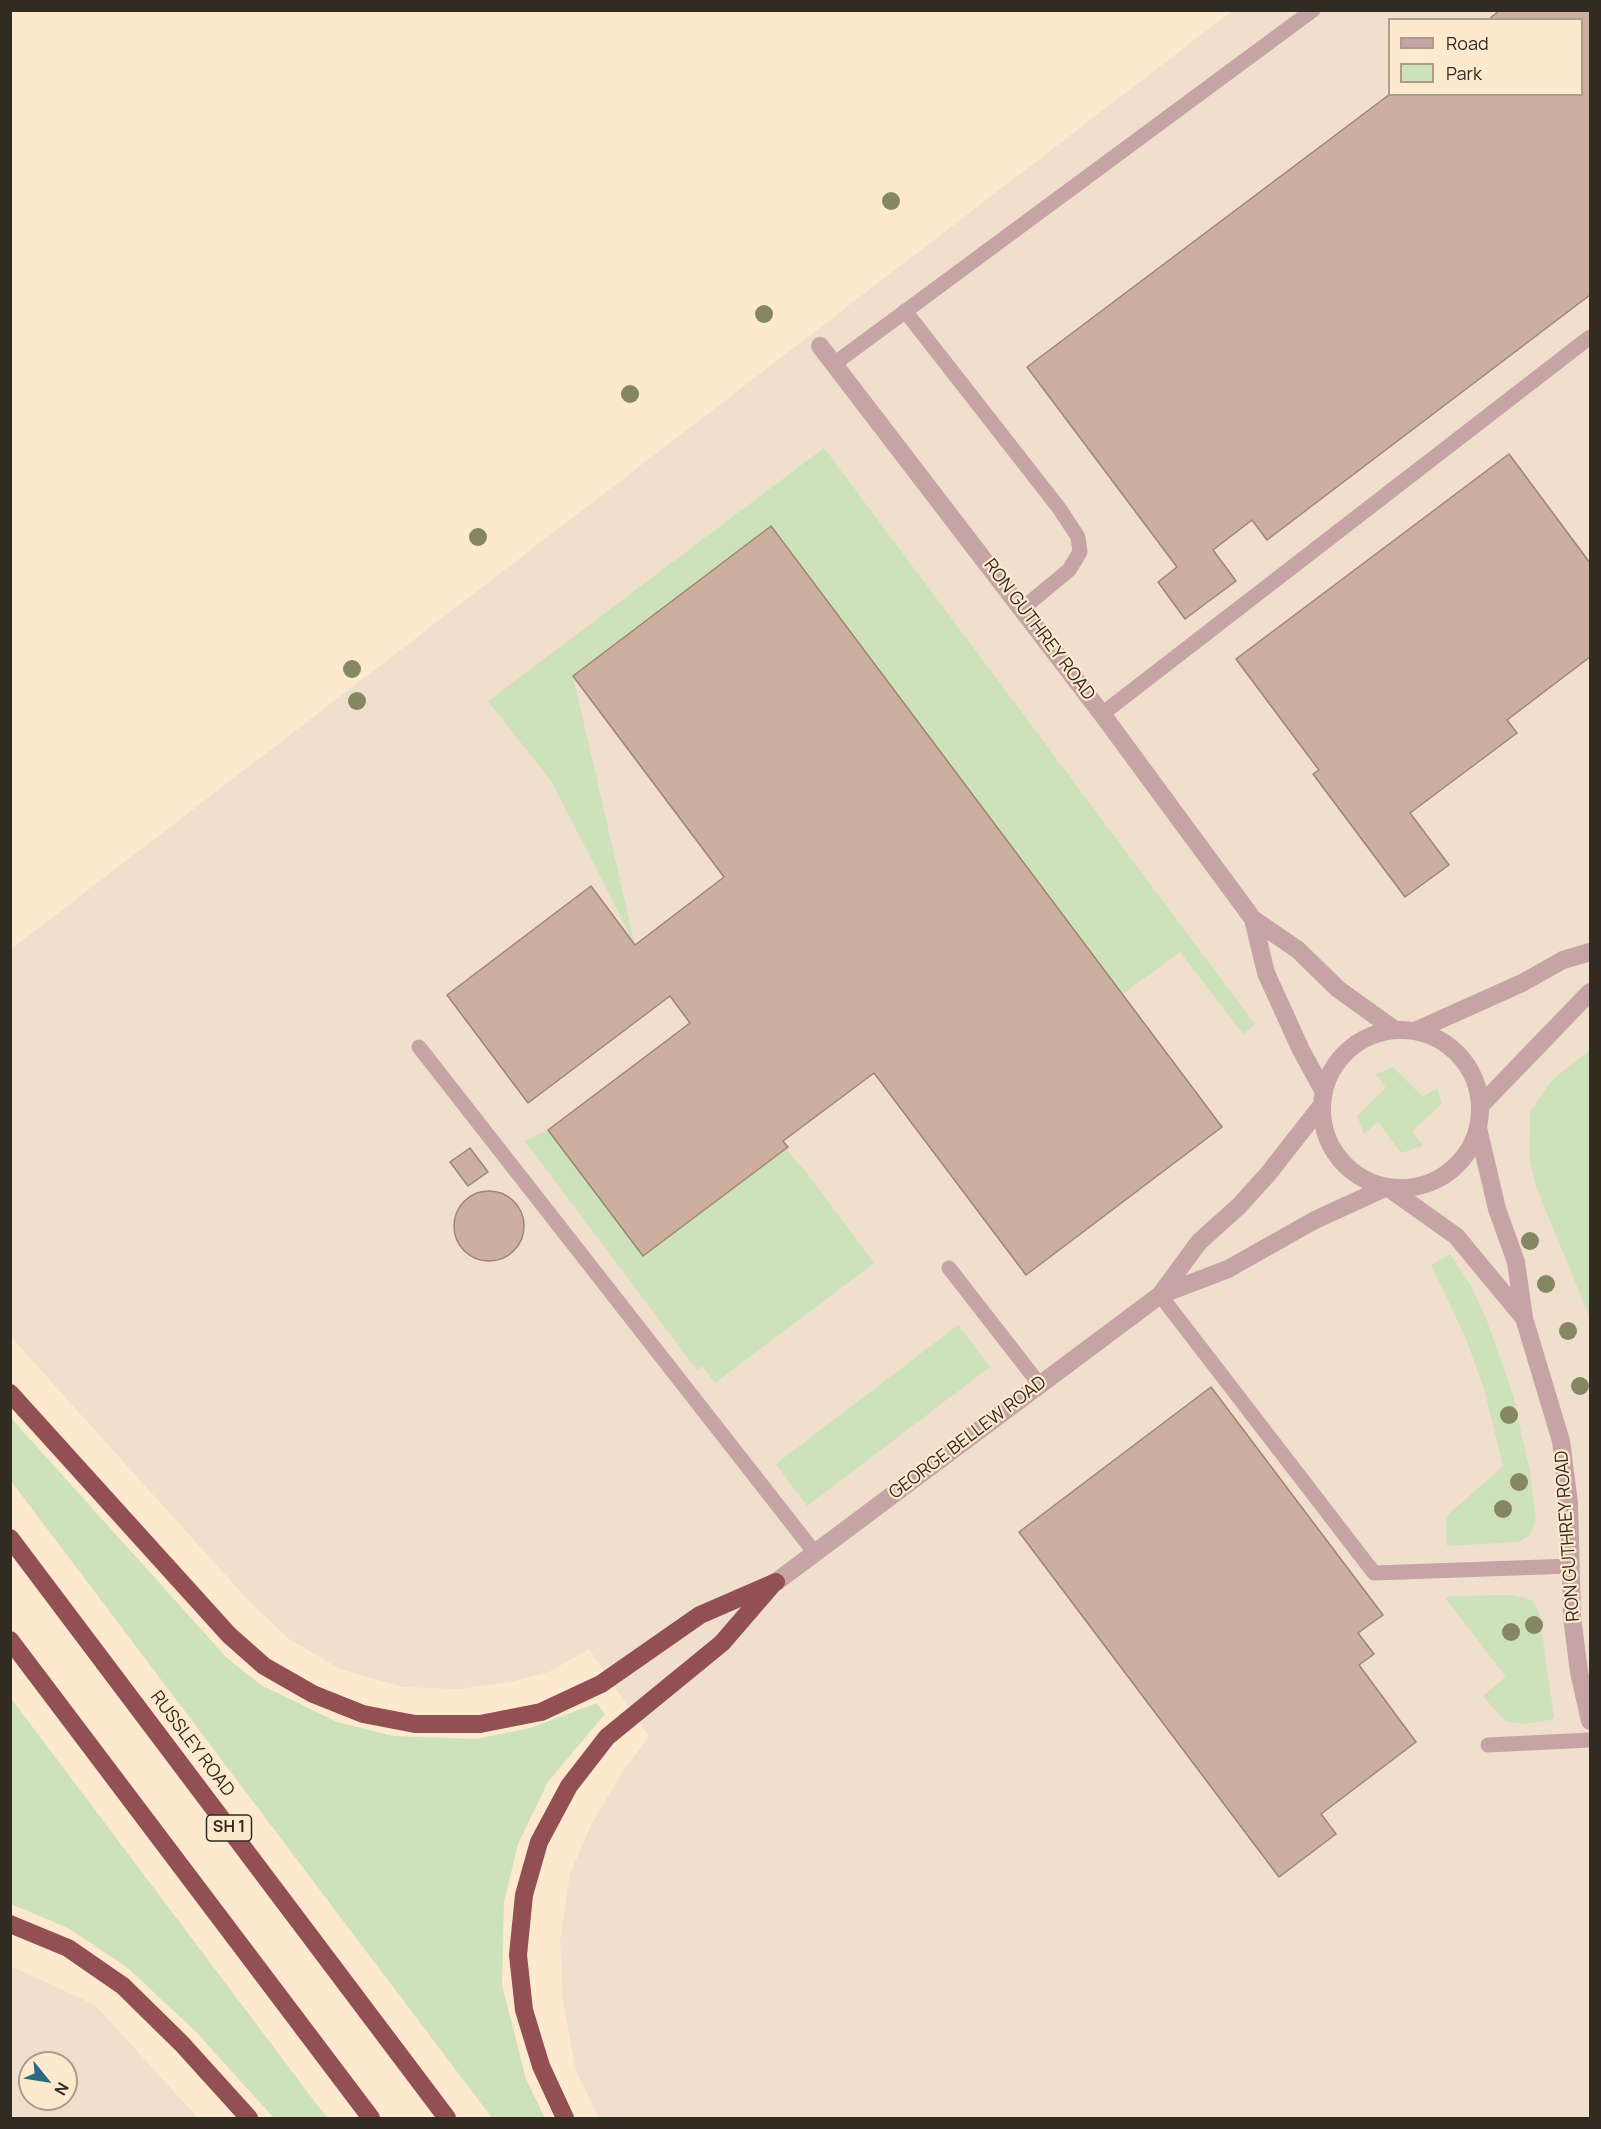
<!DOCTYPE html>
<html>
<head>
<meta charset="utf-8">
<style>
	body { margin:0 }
	#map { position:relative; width:1601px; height:2129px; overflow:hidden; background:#fde9ce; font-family:Manrope,sans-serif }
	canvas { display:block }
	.frame { position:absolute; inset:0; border:12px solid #322b21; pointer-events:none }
	.legend { position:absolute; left:1388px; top:18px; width:195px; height:78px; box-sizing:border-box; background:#fde9ce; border:2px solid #ac9d89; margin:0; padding:8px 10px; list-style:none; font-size:18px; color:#322b21 }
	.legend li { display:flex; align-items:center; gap:12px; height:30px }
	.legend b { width:30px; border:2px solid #ac9d89 }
	.north { position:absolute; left:18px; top:2051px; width:60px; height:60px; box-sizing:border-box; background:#fde9ce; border:2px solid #ac9d89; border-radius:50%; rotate:120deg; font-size:16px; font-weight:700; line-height:24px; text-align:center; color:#322b21 }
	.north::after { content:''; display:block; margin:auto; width:21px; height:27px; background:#2a6b7f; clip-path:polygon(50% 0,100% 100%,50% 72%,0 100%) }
</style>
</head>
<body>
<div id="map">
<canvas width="1601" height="2129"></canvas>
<div class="frame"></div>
<ul class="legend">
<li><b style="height:8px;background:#c6a3a5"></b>Road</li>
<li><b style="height:16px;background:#cde2bb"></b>Park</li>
</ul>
<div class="north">N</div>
</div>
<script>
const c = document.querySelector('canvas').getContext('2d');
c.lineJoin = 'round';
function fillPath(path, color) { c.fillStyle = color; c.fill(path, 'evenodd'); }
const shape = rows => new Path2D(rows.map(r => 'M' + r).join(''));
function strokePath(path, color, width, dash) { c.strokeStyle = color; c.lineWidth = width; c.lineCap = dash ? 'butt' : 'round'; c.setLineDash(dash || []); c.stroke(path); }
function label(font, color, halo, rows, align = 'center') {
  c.font = font + ' Manrope,sans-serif'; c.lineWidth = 4.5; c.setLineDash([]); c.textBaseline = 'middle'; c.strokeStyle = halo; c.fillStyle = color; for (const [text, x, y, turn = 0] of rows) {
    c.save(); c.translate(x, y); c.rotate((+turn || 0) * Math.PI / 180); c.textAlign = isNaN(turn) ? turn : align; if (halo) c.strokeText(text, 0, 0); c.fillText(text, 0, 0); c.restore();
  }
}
fillPath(shape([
	[1232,11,1590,11,1590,2118,599,2118,576,2071,563,2002,560,1941,570,1874,591,1825,623,1771,649,1737,589,1649,549,1672,510,1682,459,1689,403,1687,340,1669,289,1639,248,1600,11,1337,10,950],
	[1390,20,1582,20,1582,94,1390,94],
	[11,1966,95,2005,198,2118,11,2118],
	[30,2063,66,2063,66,2099,30,2099]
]), '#f0dfcd');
fillPath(shape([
	[824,448,1255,1024,1243,1034,1180,952,1117,998,771,526,573,676,635,945,552,782,488,701],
	[1590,1050,1590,1318,1536,1187,1529,1155,1530,1112,1552,1080],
	[1393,1067,1423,1097,1437,1088,1442,1104,1412,1131,1423,1146,1401,1153,1378,1122,1364,1134,1357,1116,1386,1088,1376,1074],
	[548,1130,643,1256,782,1145,807,1173,874,1263,715,1383,702,1366,697,1370,525,1141],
	[1450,1254,1471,1286,1486,1318,1513,1395,1530,1472,1536,1520,1530,1535,1518,1542,1447,1546,1446,1519,1450,1513,1503,1466,1484,1389,1465,1336,1431,1265],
	[958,1325,990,1367,807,1506,776,1464],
	[11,1418,227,1658,261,1685,337,1722,394,1736,476,1739,530,1728,597,1703,605,1714,548,1782,518,1844,504,1902,502,1985,526,2079,545,2118,492,2118,11,1481],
	[1514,1595,1532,1600,1539,1612,1554,1717,1550,1720,1524,1724,1505,1721,1483,1696,1506,1677,1446,1599,1450,1596],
	[10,1697,321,2110,328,2118,274,2118,196,2032,129,1969,68,1928,11,1904]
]), '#cde2bb');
const building = shape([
	[1500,10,1590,10,1590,295,1267,540,1252,520,1213,550,1236,581,1185,619,1158,582,1177,567,1027,367,1390,94,1582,94,1582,20,1488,20,1500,10],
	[1509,454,1590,563,1590,657,1507,720,1517,733,1410,813,1449,865,1405,897,1313,774,1319,770,1236,659,1509,454],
	[771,526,1222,1127,1026,1275,874,1073,783,1141,788,1147,643,1256,548,1130,690,1023,670,996,528,1103,447,995,591,886,635,945,724,877,573,676,771,526],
	[470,1148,488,1172,468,1186,450,1162,470,1148],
	'454 1226a35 35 0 1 1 70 0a35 35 0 1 1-70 0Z',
	[1211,1387,1383,1615,1358,1633,1374,1654,1359,1665,1416,1742,1321,1814,1336,1834,1279,1877,1019,1532,1211,1387]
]);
fillPath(building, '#cdaf9f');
strokePath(building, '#a08474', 1.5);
strokePath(shape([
	[905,311,1059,508,1078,537,1080,552,1069,570,1022,609],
	[834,364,1313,10],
	[1102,714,1590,337],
	[419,1047,815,1553],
	[949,1268,1040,1385],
	[1160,1295,1374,1573,1572,1566],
	[1488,1745,1590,1740]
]), '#c6a3a5', 15);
strokePath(shape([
	[820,346,1102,714,1253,919,1298,950,1338,989,1395,1030],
	[1253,919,1266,973,1301,1050,1324,1092],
	'1322 1109a79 79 0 1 1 158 0a79 79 0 1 1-158 0Z',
	[1415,1031,1522,983,1563,960,1590,952],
	[1481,1105,1590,992],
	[1478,1128,1497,1209,1516,1262,1524,1318,1561,1441,1569,1503,1572,1617,1579,1672,1590,1721],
	[1160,1295,1199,1242,1239,1206,1268,1174,1322,1105],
	[776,1582,1160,1295,1228,1269,1315,1220,1387,1187,1456,1236,1524,1318]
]), '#c6a3a5', 18);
strokePath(shape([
	[10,1393,229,1635,264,1666,313,1694,363,1714,415,1724,480,1724,541,1712,601,1684,700,1615,776,1582],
	[10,1538,447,2118],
	[10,1640,371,2118],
	[10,1924,68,1948,123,1986,182,2044,249,2118],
	[565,2118,541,2066,524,2010,518,1955,524,1895,539,1842,569,1786,607,1737,722,1643,772,1585]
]), '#924f54', 18);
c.fillStyle = '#848762';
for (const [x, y] of [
	[891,201],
	[764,314],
	[630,394],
	[478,537],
	[352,669],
	[357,701],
	[1530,1241],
	[1546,1284],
	[1568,1331],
	[1580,1386],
	[1509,1415],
	[1519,1482],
	[1503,1509],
	[1534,1625],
	[1511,1632]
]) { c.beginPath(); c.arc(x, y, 9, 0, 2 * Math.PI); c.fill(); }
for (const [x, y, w] of [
	[229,1828,45]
]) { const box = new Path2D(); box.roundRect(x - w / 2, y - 13, w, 26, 4.5); c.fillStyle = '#fde9ce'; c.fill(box); strokePath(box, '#322b21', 1.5); }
label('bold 16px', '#322b21', null, [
	["SH 1",229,1828]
]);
label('18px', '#322b21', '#fde9ce', [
	["RON GUTHREY ROAD",1039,630,53],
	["GEORGE BELLEW ROAD",968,1438,-37],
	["RON GUTHREY ROAD",1568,1536,-94],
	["RUSSLEY ROAD",192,1744,53]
]);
</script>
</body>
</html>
